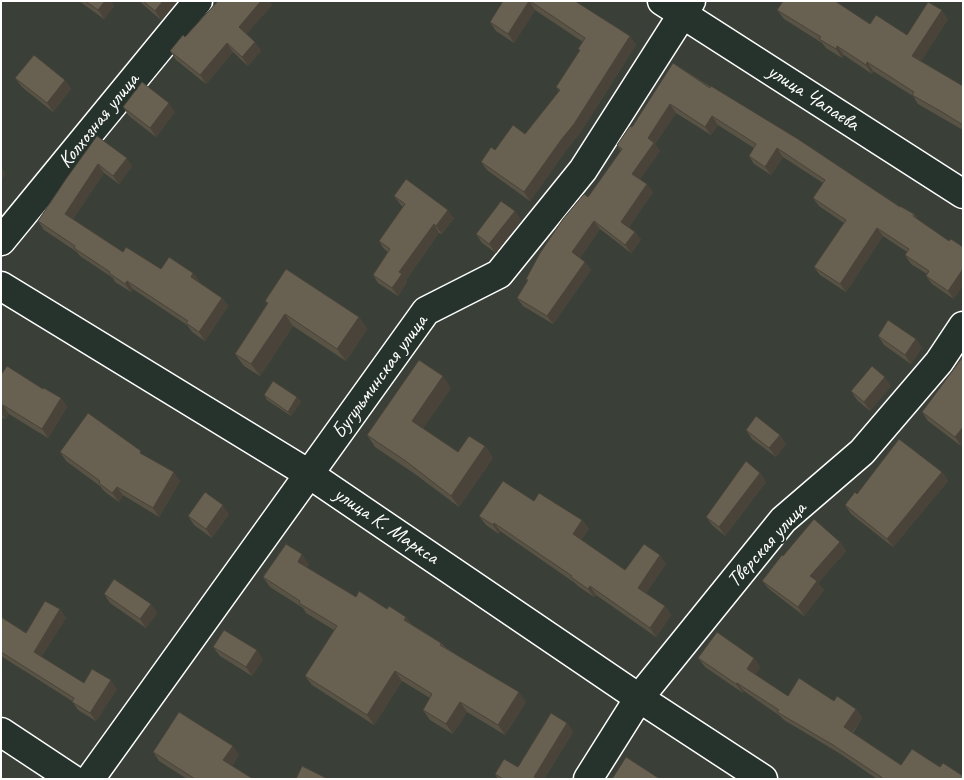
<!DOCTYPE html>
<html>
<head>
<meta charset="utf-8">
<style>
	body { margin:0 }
	#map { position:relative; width:964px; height:780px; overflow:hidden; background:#3a4038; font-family:Caveat,sans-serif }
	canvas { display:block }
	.frame { position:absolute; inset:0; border:2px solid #fff; pointer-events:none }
</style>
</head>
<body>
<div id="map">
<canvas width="964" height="780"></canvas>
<div class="frame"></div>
</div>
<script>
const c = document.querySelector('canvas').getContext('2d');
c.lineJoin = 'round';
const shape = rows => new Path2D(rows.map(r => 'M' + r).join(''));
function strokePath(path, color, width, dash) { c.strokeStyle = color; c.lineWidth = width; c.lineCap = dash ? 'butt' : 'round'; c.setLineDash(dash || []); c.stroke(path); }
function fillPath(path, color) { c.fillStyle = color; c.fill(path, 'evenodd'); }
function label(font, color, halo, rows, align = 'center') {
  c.font = font + ' Caveat,sans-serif'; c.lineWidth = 4; c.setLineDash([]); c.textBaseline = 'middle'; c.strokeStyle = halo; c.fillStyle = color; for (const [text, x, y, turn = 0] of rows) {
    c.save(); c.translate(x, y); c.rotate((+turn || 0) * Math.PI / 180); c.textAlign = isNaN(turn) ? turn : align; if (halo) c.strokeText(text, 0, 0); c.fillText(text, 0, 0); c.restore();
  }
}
const minor = shape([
	[662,1,963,194],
	[1,241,198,1],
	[1,732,72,779],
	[90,779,426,311,499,274,583,170,691,1],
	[588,779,639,698,783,520,862,452,939,362,963,326]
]);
const major = shape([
	[1,286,309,474,639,698,763,779]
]);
strokePath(minor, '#fff', 31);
strokePath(major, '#fff', 31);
strokePath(minor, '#26332d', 28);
strokePath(major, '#26332d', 28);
fillPath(shape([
	[79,1,111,1,114,6,104,19],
	[139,1,175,1,176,2,161,20],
	[218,1,269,1,272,5,246,34,255,42,261,51,248,66,233,52,206,84,176,60,170,51,185,37],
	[503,1,575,1,630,36,636,45,580,133,567,149,530,201,487,170,481,162,495,150,525,134,559,91,556,87,580,51,578,49,583,42,535,10,514,43,496,31,490,22],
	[777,10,870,24,907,35,948,19,921,61,963,86,963,130,918,104,913,96,873,71,872,74,844,55,842,58,826,48,822,43,784,19],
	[673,63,900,207,914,214,918,220,954,299,932,284,926,276,927,274,911,264,905,255,907,252,883,236,846,292,820,275,814,267,844,223,819,206,813,198,823,183,783,157,771,175,754,164,749,156,754,148,718,125,711,135,676,113,655,144,660,151,640,179,653,192,629,227,635,232,641,240,631,253,600,229,580,258,585,262,591,270,553,324,523,306,517,298,527,281,526,279,588,197,621,151,617,145,632,127],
	[15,78,65,80,71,89,53,112,22,87],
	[123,107,175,112,156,137,129,116],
	[97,136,132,166,119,184,104,173,73,219,123,252,161,269,193,273,199,281,199,282,222,298,228,306,205,341,192,332,187,325,133,289,131,292,115,282,113,278,80,256,77,252,44,230,38,221],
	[394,196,454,218,442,234,439,233,406,280,407,282,398,296,378,283,373,275,388,252,384,249,379,241,403,207,400,204],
	[515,211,521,220,496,253,482,243,476,234],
	[265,301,359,317,367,329,346,361,293,326,260,376,244,366,235,354,267,304],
	[878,336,922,347,911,364,884,345],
	[962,358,961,446,928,421,922,412],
	[1,375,43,389,61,398,67,407,48,438,9,414,5,419,1,417],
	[891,386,870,411,857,400,851,391],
	[451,388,423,428,458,452,485,446,493,458,459,507,415,474,375,447,367,435],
	[264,395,297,397,301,402,291,416,267,400],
	[746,430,780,435,786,444,776,457,752,439],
	[60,452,144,455,180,481,159,517,123,495,119,502,105,492,100,486,66,461],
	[942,472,948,481,893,547,851,514,845,505],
	[760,473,766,482,725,536,712,525,706,517],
	[534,501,582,520,589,529,581,540,625,570,666,564,646,593,665,606,671,615,656,637,596,595,594,597,578,586,575,583,500,531,499,534,486,525,479,516],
	[229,514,212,538,194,525,188,516],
	[840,542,846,551,818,583,824,590,804,616,769,589,762,581,783,556],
	[309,564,307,568,356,597,406,617,411,624,441,643,445,647,526,702,505,735,467,712,453,734,430,720,423,710,430,698,402,681,374,725,312,685,305,676,334,630,306,613,303,608,270,587,263,577],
	[104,594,151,604,157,613,146,628,110,603],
	[60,609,66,618,41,657,84,683,117,689,96,721,78,710,72,701,1,656,1,617,26,633],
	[213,647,263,659,252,676,220,656],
	[698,658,754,658,760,667,755,674,788,696,834,701,856,709,862,718,853,733,901,765,940,767,963,779,877,779,839,753,784,720,780,716,744,691,743,693,705,667],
	[567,723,573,732,544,779,498,779,495,774,518,767],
	[153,752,239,754,232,766,253,779,187,779,159,761]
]), '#595346');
fillPath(shape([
	[105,1,111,1,114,6,104,19,98,10],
	[163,1,175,1,176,2,161,20,155,11],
	[261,1,269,1,272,5,245,36,239,27],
	[529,1,535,10,514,43,508,34],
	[942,10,948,19,919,65,912,56],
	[630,36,636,45,580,133,567,149,530,201,524,192],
	[255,42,261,51,248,66,242,57],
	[227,43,233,52,206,84,200,75],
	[837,46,844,55,842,58,836,49],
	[867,62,873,71,872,74,866,65],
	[65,80,71,89,53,112,47,103],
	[169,103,175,112,156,137,150,128],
	[670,104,676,113,655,144,660,151,638,182,632,174,648,138],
	[712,116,718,125,711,135,705,127],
	[777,148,783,157,771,175,765,167],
	[127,158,132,166,119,184,113,176],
	[98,164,104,173,71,222,65,214],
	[1,167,6,174,1,181],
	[647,184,653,192,627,230,621,222],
	[448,210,454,218,442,234,436,226],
	[515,211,521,220,496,253,489,244],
	[594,221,600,229,578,261,572,252],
	[434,224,439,233,406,280,407,282,398,296,392,288,399,272],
	[877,228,883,236,846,292,840,284],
	[635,232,641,240,631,253,625,245],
	[585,262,591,270,553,324,547,316],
	[963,269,963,286,954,299,948,291],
	[193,273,199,281,197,285,191,277],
	[127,281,133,289,131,292,125,284],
	[222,298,228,306,205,341,199,332],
	[285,314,293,326,260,376,251,364],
	[359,317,367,329,346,361,337,349],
	[916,339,922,347,911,364,905,355],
	[443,376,451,388,420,432,412,421],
	[885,377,891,386,870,411,864,402],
	[297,397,301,402,291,416,288,412],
	[61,398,67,407,48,438,42,429],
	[3,405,9,414,5,419,1,414,1,407],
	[963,427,963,443,961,446,955,437],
	[780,435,786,444,776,457,769,448],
	[485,446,493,458,459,507,451,496],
	[174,472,180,481,159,517,153,508],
	[942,472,948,481,893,547,887,539],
	[760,473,766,482,725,536,719,527],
	[117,487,123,495,119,502,112,493],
	[223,505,229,514,212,538,206,529],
	[582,520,589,529,579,543,573,534],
	[494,523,500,531,499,534,493,525],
	[840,542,846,551,818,583,824,590,804,616,798,607,810,576],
	[302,554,309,564,305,572,298,562],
	[660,555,666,564,644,596,638,588],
	[590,586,596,595,594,597,588,589],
	[151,604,157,613,146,628,140,619],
	[665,606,671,615,656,637,650,628],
	[60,609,66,618,39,660,34,652],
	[406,617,413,627,404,620],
	[257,650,263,659,252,676,246,667],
	[754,658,760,667,753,678,747,669],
	[395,671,402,681,374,725,367,715],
	[111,680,117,689,96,721,90,713],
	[737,683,744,691,743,693,736,684],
	[519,692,526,702,505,735,498,725],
	[460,702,467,712,453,734,446,724],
	[856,709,862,718,850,736,844,727],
	[567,723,573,732,544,779,535,779,534,777],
	[233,746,239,754,230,769,223,760]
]), '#494339');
const building = shape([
	[85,1,105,1,98,10,85,1],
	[143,1,163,1,155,11,143,1],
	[218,1,261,1,239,27,255,42,242,57,227,43,200,75,170,51,183,35,185,37,218,1],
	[503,1,529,1,508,34,490,22,503,1],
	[530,1,575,1,630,36,574,124,561,140,524,192,481,162,491,147,495,150,513,125,525,134,560,90,556,87,580,50,578,49,585,38,530,1],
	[783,1,835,1,870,24,876,15,907,35,928,2,942,10,912,56,963,86,963,125,942,112,912,95,914,92,867,62,866,65,837,46,836,49,819,39,821,37,777,10,783,1],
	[34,55,65,80,47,103,15,78,34,55],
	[673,63,710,88,711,86,798,139,900,207,900,206,914,214,913,216,949,241,951,239,963,247,963,269,948,291,926,276,929,271,905,255,909,249,877,228,840,284,814,267,846,220,813,198,825,180,777,148,765,167,749,156,756,144,712,116,705,127,670,104,648,138,654,143,632,174,647,184,621,222,635,232,625,245,594,221,572,252,585,262,547,316,517,298,528,280,526,279,540,253,563,219,584,194,588,197,622,149,617,145,630,126,632,127,673,63],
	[142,82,169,103,150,128,123,107,142,82],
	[97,136,127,158,113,176,98,164,65,214,123,252,126,247,161,269,169,257,193,273,191,277,222,298,199,332,186,323,188,321,127,281,125,284,109,273,110,272,74,248,75,246,38,221,66,179,97,136],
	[406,179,448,210,436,226,434,224,399,272,402,274,392,288,373,275,390,249,379,241,405,204,394,196,406,179],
	[501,201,515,211,489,244,476,234,501,201],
	[286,269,359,317,337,349,285,314,251,364,235,354,268,303,265,301,286,269],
	[888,320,916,339,905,355,878,336,888,320],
	[962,358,963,359,963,427,955,437,922,412,962,358],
	[419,360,443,376,412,421,458,452,469,436,485,446,451,496,407,462,367,435,419,360],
	[7,366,43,389,44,388,61,398,42,429,3,405,1,407,1,375,7,366],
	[872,366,885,377,864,402,851,391,872,366],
	[273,381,297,397,288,412,264,395,273,381],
	[88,413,141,451,140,453,174,472,153,508,117,487,112,493,99,483,100,481,60,452,88,413],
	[756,416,780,435,769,448,746,430,756,416],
	[899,439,942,472,887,539,845,505,855,492,857,494,899,439],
	[746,461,760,473,719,527,706,517,746,461],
	[503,481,534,501,539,493,582,520,573,534,625,570,644,544,660,555,638,588,665,606,650,628,590,586,588,589,571,577,572,576,494,523,493,525,479,516,503,481],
	[205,492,223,505,206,529,188,516,205,492],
	[814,519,840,542,810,576,817,581,798,607,762,581,782,555,783,556,814,519],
	[286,544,302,554,298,562,356,597,359,591,387,609,389,606,406,617,404,620,441,643,440,645,519,692,498,725,460,702,446,724,423,710,432,694,395,671,367,715,305,676,337,626,299,603,300,601,263,577,286,544],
	[114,579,151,604,140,619,104,594,114,579],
	[45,601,60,609,34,652,84,683,92,669,111,680,90,713,72,702,74,698,1,652,1,617,26,633,45,601],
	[224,630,257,650,246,667,213,647,224,630],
	[717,632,754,658,747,669,788,696,799,678,834,701,837,696,856,709,844,727,901,765,912,749,940,767,943,763,963,776,963,779,884,779,833,745,777,712,779,710,737,683,736,684,698,658,717,632],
	[179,712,233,746,223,760,253,779,195,779,153,752,179,712],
	[551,713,567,723,534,777,537,779,503,779,495,774,504,759,518,767,551,713],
	[626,757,660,779,612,779,626,757],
	[302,766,328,779,296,779,302,766]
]);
fillPath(building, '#686051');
strokePath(building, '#494339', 1);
label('21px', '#fff', '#26332d', [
	["улица Чапаева",813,98,33],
	["Колхозная улица",99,121,-51],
	["Бугульминская улица",380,377,-54],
	["улица К. Маркса",386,526,34],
	["Тверская улица",767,545,-48]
]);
</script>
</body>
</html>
